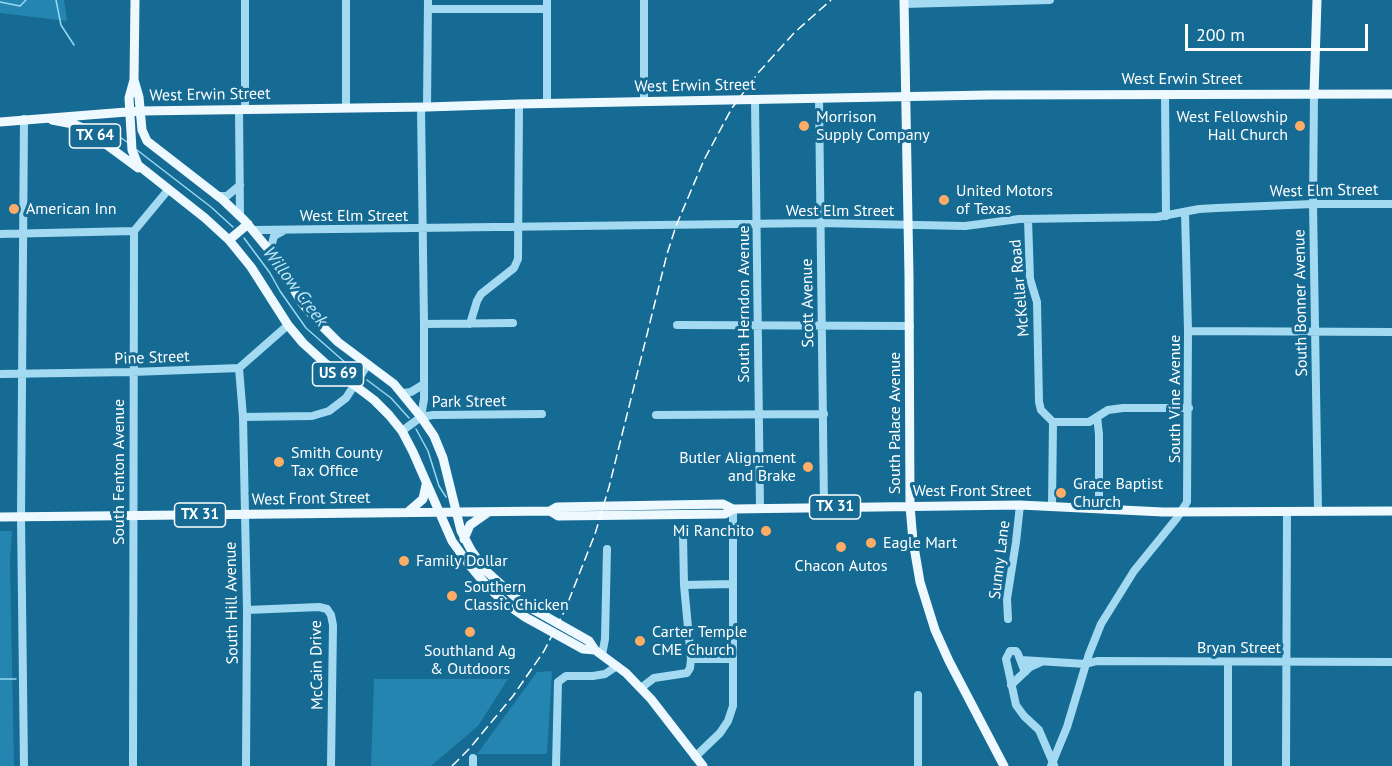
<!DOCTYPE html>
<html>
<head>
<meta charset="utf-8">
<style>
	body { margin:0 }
	#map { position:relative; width:1392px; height:766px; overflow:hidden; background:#156b93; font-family:"PT Sans",sans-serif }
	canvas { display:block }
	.scale { position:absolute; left:1185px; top:24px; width:183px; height:27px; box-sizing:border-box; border:3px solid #fff; border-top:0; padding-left:8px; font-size:18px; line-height:21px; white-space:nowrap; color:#fff; -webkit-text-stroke:4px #156b93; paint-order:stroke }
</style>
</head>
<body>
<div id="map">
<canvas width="1392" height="766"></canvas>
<div class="scale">200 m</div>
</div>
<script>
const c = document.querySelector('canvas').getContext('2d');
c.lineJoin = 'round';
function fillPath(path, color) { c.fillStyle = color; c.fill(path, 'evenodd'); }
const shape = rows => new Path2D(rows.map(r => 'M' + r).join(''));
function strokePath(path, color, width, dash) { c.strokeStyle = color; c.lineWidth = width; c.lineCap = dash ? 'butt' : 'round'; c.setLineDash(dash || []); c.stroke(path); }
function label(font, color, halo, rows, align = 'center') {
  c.font = font + ' "PT Sans",sans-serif'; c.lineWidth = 6; c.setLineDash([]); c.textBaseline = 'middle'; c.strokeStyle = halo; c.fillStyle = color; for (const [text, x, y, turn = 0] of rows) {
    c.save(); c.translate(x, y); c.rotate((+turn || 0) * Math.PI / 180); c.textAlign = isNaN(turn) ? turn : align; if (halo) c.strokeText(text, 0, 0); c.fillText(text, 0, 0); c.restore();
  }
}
fillPath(shape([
	[0,0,64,0,67,21,0,13],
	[0,531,12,531,10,563,14,766,0,766],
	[552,671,547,754,477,754,537,672],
	[374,679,508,679,478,726,431,766,371,766]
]), '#2485b0');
strokePath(shape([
	[56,0,61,25,74,45],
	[0,2,20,6,26,0],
	[103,125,127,142],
	[137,150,211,207,233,227],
	[244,238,270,273,280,291,306,328,356,372],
	[367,380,391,398,409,418],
	[416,429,428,451,439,486,446,497],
	[0,679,16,679]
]), '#96d9f4', 1.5);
strokePath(shape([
	[904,4,1050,0],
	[428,9,547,9],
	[1165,94,1166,216],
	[1314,94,1313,204,1318,511],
	[819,98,824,507],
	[755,100,760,509],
	[644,102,644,0],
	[547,104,547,0],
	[421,107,424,324,424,399,421,417],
	[427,107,428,0],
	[346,108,346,0],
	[239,110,240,216],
	[245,110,245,0],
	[24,119,21,517,24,766],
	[218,196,227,196,240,185],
	[1028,219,1030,279,1037,302,1039,402,1041,410,1053,422],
	[253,230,819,223,965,226,1019,219,1157,217,1199,209,1217,208,1313,204,1392,204],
	[0,234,134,231],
	[270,251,274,236,283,231],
	[424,324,513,323],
	[470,324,477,301,481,294,514,268,518,259,519,104],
	[677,325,910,326],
	[1188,331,1392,332],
	[239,368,243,417,247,610,246,766],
	[0,374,132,372,239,368,288,325],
	[403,393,411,392,424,384],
	[656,415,824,414],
	[243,417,312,416,329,411,346,398,368,364],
	[1097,417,1099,434,1099,508],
	[1053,422,1089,422,1108,410,1123,408,1189,408],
	[402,431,421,417,433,415,542,414],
	[1052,505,1053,422],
	[683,535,684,585,691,659],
	[684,585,732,584],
	[247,610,319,607,327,609,331,615,333,625,331,766],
	[1008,619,1007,599,1016,542,1020,505],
	[602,655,605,639,607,549],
	[1021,660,1086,664,1097,661,1392,662],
	[1228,662,1228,766],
	[1025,672,1018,654,1016,651,1010,651,1006,659,1016,705,1024,716,1039,730,1054,765],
	[1011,685,1030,667,1041,662],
	[641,688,654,678,687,673,690,668,691,659,733,659],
	[918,695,918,766],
	[695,757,720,733,728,721,733,706,733,509],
	[473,758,473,766],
	[133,766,134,231,168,190],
	[556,766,558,682,566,676,593,676,605,674,617,666],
	[1051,766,1067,727,1089,654,1101,624,1134,571,1177,518,1187,502,1188,331,1185,212],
	[1286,766,1287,512]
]), '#a4daf1', 8);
strokePath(shape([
	[135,0,134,80,129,98,132,150,138,165,205,218,229,240,251,267,288,325,303,343,325,363,374,400,389,415,402,431,413,452,452,541,467,562,487,586,505,603,525,617,583,649,595,650],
	[904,0,909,276,910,506,913,541,920,582,935,630,949,661,1004,766],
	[134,80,139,97,142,130,147,141,223,200,245,221,274,256,302,303,319,323,338,342,394,384,421,417,434,436,443,458,461,531,471,550,485,570,522,603,589,641,595,650,626,673,651,699,703,766],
	[1314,94,1317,0],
	[52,120,73,124,85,129,138,168],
	[0,122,139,111,427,107,519,104,989,95,1392,94],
	[229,240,248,224],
	[550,511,558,516,725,514,733,509],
	[408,512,423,499,426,485],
	[0,517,550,511,557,507,723,504,733,509,1020,505,1163,512,1392,511],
	[464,539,470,525,487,513]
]), '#eef9ff', 9);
strokePath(shape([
	[452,766,469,749,513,696,544,651,565,610,595,534,609,487,667,254,676,226,704,160,732,108,758,73,794,33,831,0]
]), '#fff', 1.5, [10, 4.5]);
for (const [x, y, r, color] of [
	[804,126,6,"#ffac64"],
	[1300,126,6,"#ffac64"],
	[944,200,6,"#ffac64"],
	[14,209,6,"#ffac64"],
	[279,462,6,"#ffac64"],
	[808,467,6,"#ffac64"],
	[1061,493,6,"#ffac64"],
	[766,531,6,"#ffac64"],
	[871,543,6,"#ffac64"],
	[841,547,6,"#ffac64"],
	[404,561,6,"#ffac64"],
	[452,596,6,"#ffac64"],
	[470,632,6,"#ffac64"],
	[640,641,6,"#ffac64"]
]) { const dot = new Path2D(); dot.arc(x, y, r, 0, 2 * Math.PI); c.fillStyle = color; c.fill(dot); strokePath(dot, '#156b93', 2); }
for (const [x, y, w] of [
	[95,136,51],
	[338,374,51],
	[835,507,51],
	[200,515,51]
]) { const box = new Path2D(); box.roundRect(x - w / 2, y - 12, w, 24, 4.5); c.fillStyle = '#156b93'; c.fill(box); strokePath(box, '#fff', 1.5); }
label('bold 15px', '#fff', null, [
	["TX 64",95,136],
	["US 69",338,374],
	["TX 31",835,507],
	["TX 31",200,515]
]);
label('16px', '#fff', '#156b93', [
	["West Erwin Street",1182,79],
	["West Erwin Street",695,86,-1],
	["West Erwin Street",210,95,-1],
	["West Elm Street",1324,191,-1],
	["West Elm Street",840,211],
	["West Elm Street",354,216],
	["McKellar Road",1020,288,-95],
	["Scott Avenue",808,303,-91],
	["South Bonner Avenue",1301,303,-91],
	["South Herndon Avenue",744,304,-90],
	["Pine Street",152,358,-2],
	["South Vine Avenue",1175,399,-90],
	["Park Street",469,402,-1],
	["South Palace Avenue",895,423,-90],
	["South Fenton Avenue",119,472,-90],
	["West Front Street",972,491],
	["West Front Street",311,499,-1],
	["Sunny Lane",1000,560,-83],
	["South Hill Avenue",232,603,-91],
	["Bryan Street",1239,648],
	["McCain Drive",317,665,-91]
]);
label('16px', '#fff', '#156b93', [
	["Morrison",816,117],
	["Supply Company",816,135],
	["West Fellowship",1288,117,"right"],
	["Hall Church",1288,135,"right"],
	["United Motors",956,191],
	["of Texas",956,209],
	["American Inn",26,209],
	["Smith County",291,453],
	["Tax Office",291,471],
	["Butler Alignment",796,458,"right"],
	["and Brake",796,476,"right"],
	["Grace Baptist",1073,484],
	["Church",1073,502],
	["Mi Ranchito",754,531,"right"],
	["Eagle Mart",883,543],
	["Family Dollar",416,561],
	["Chacon Autos",841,566,"center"],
	["Southern",464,587],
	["Classic Chicken",464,605],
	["Carter Temple",652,632],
	["CME Church",652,650],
	["Southland Ag",470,651,"center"],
	["& Outdoors",470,669,"center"]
], 'left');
label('italic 18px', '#c0e8f9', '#156b93', [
	["Willow Creek",295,287,53]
]);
</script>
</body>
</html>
